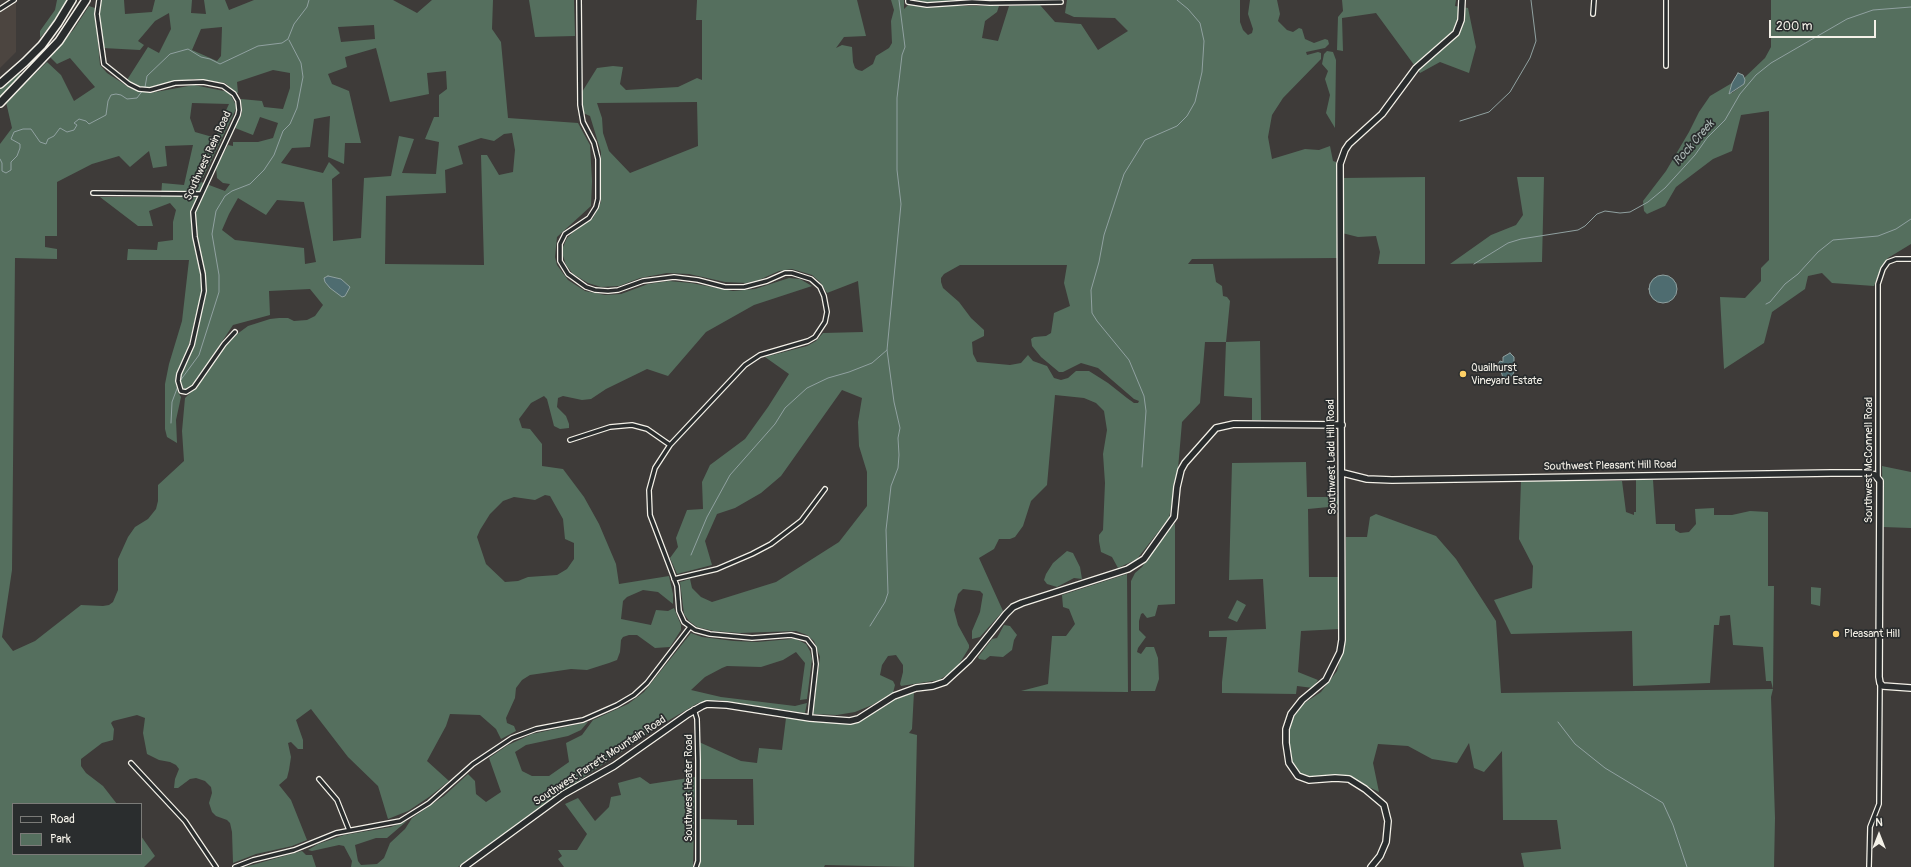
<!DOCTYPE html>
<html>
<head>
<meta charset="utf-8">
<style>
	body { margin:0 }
	#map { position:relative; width:1911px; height:867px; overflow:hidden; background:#3e3b39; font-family:Pangolin,sans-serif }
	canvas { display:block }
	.legend { position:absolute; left:12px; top:803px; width:130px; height:52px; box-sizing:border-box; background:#2a2d2e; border:1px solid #7b7b78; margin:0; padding:5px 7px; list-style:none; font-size:12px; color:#f4f1e8 }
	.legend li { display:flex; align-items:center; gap:8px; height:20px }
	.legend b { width:20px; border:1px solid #7b7b78 }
	.north { position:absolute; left:1859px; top:815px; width:40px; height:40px; -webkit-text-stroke:3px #2a2d2e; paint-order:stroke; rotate:0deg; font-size:11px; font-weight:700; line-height:16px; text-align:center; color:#f4f1e8 }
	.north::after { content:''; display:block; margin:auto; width:14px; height:18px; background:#f4f1e8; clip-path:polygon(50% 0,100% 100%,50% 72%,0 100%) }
	.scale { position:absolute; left:1769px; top:20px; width:107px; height:18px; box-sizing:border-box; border:2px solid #f4f1e8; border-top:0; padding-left:5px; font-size:12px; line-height:14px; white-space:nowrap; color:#f4f1e8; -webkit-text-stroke:3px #2a2d2e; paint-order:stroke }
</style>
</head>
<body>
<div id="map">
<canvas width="1911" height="867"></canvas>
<ul class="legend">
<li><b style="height:5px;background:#2a2d2e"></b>Road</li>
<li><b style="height:11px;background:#556f5e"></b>Park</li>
</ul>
<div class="north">N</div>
<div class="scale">200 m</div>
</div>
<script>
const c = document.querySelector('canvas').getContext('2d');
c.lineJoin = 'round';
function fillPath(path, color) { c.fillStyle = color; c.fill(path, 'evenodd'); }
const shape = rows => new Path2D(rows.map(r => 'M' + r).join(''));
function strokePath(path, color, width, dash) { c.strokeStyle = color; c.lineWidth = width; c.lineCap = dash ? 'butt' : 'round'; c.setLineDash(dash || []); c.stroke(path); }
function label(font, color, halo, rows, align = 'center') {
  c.font = font + ' Pangolin,sans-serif'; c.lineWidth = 3.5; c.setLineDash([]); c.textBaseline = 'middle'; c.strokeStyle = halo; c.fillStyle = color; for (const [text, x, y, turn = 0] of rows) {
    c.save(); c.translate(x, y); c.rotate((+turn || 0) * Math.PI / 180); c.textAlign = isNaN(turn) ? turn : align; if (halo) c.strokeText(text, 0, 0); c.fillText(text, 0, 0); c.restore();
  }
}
fillPath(shape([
	[16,2,16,52,0,68,0,12]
]), '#4c4540');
fillPath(shape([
	[57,0,67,0,54,21,40,38,40,31,55,10],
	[101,0,124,0,125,14,152,12,155,0,192,0,191,13,206,14,204,0,225,0,229,10,254,0,393,0,417,13,432,0,493,0,492,29,501,42,508,118,578,123,590,145,592,181,591,206,557,237,555,257,557,265,568,280,585,291,605,295,621,294,648,284,669,281,691,283,733,291,755,289,789,278,800,279,812,286,754,305,706,332,668,376,647,369,606,389,591,399,582,400,563,396,558,398,557,407,566,416,569,424,569,428,560,429,554,426,547,399,544,396,531,403,519,419,522,428,530,429,542,444,542,466,563,469,584,497,599,524,616,564,619,584,669,576,673,594,673,604,658,592,643,590,627,597,623,601,621,619,651,625,656,610,668,611,674,608,681,625,681,630,670,647,655,648,637,635,629,635,623,637,621,640,620,652,617,660,609,663,587,670,571,669,530,675,522,680,516,688,515,698,506,718,507,723,514,726,516,731,501,739,496,729,480,715,450,714,446,726,427,761,449,781,429,797,408,811,388,819,378,786,348,757,311,709,296,720,303,740,303,749,298,749,291,742,288,743,291,757,289,770,287,778,279,785,291,800,307,840,292,846,256,854,233,863,232,832,230,823,227,820,216,816,212,812,209,803,212,793,211,787,205,781,196,778,190,779,178,788,174,788,175,779,179,769,176,765,170,762,159,760,147,754,143,733,145,718,137,715,113,721,111,723,114,729,113,740,102,743,81,759,81,766,86,773,103,786,117,804,13,804,13,854,141,854,141,836,155,856,144,867,0,867,0,144,12,128,6,102,47,62,61,75,74,101,95,87,70,58,57,64,50,57,74,29,89,6,95,8,100,65,107,73,130,88,150,93,194,85,229,92,237,107,201,182,225,191,230,184,223,183,217,178,216,167,228,145,233,146,233,142,258,142,273,138,278,123,260,117,253,135,235,128,242,113,241,99,262,101,264,107,283,109,290,88,290,73,273,70,237,82,238,93,235,92,225,83,194,79,149,88,138,86,127,80,148,47,159,53,171,29,169,13,155,21,138,41,144,45,140,50,103,48,98,6],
	[374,25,375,39,341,42,338,27],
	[222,27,221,56,217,61,192,50,201,29],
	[376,48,390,102,429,94,427,73,446,71,447,89,439,95,439,117,434,117,425,139,439,142,436,174,402,173,414,139,399,136,391,176,364,178,361,238,333,241,332,179,340,173,329,162,323,173,281,163,292,148,310,147,314,119,330,116,328,157,344,164,345,143,361,143,349,91,332,84,328,74,347,67,345,57],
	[192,103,229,104,221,121,216,138,195,132,190,118],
	[512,133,515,150,513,172,499,175,487,155,481,155,484,265,385,264,386,196,446,193,445,170,463,164,458,146,481,138,494,141,504,134],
	[193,145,184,185,162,183,161,197,100,197,138,226,153,226,149,211,170,203,176,210,173,222,173,240,158,242,157,250,128,249,127,260,189,260,182,321,169,364,165,384,165,429,167,437,177,443,176,420,181,397,178,392,176,381,177,373,186,356,198,308,202,309,197,332,190,355,179,378,181,388,186,391,194,384,233,325,270,315,269,291,310,289,323,305,315,316,307,320,294,321,288,318,279,318,270,319,248,326,229,340,197,386,185,398,182,431,184,461,158,485,158,501,156,509,148,519,135,527,128,537,118,559,118,590,113,602,109,605,103,606,81,605,35,641,13,651,2,637,12,570,15,258,57,259,57,249,45,247,45,236,57,236,57,182,92,164,119,156,130,167,149,151,153,168,167,166,165,146],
	[238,198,266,215,277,200,304,202,316,262,305,264,304,248,235,240,222,230,229,214],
	[545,495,550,496,563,519,565,539,574,543,574,559,567,569,557,575,528,577,518,581,505,582,486,564,477,537,480,530,490,514,503,501,514,497,535,500],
	[529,0,574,0,575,36,535,37],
	[697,0,857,0,866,36,844,37,836,48,842,45,852,47,853,62,855,68,858,70,862,71,873,64,876,56,889,48,892,43,891,21,894,10,891,0,904,0,904,9,909,4,928,6,999,6,997,12,985,21,982,38,998,41,1009,6,1040,5,1055,22,1081,24,1098,50,1128,31,1115,18,1074,17,1065,13,1067,0,1240,0,1240,22,1243,30,1248,35,1252,33,1253,29,1248,14,1250,0,1277,0,1280,14,1278,21,1287,30,1293,32,1299,28,1302,29,1305,39,1314,43,1325,39,1328,40,1329,44,1325,48,1306,52,1307,55,1318,52,1321,53,1321,59,1283,98,1272,115,1268,137,1272,159,1305,149,1319,150,1330,146,1333,161,1336,162,1337,258,1192,259,1188,264,1213,264,1216,282,1222,286,1223,296,1227,297,1230,301,1226,342,1260,341,1261,420,1252,420,1252,398,1224,396,1226,342,1205,342,1200,403,1182,422,1178,469,1169,518,1137,559,1118,568,1112,557,1101,552,1099,541,1099,535,1103,530,1105,483,1103,454,1107,430,1104,411,1096,403,1084,398,1055,395,1047,485,1031,501,1023,526,1015,537,1010,539,999,539,994,549,979,558,1003,611,980,637,972,639,972,631,980,612,983,594,980,591,963,589,958,594,954,610,958,625,969,645,969,648,956,669,939,680,901,686,900,684,903,672,903,665,896,655,888,656,882,665,880,675,893,681,895,685,893,693,872,705,855,712,837,715,813,714,820,657,814,641,807,635,796,631,740,633,714,631,697,627,689,621,684,614,680,582,690,579,692,588,701,597,712,602,776,582,839,542,867,506,867,472,859,446,858,422,862,398,842,390,781,476,761,493,735,508,717,514,705,541,712,565,677,574,670,558,678,547,676,538,687,510,703,509,702,482,710,465,745,439,768,407,789,374,765,357,807,346,816,341,823,333,863,332,858,281,827,293,820,282,812,275,792,269,779,271,759,280,746,283,725,282,689,274,667,273,640,278,619,286,601,287,588,283,573,274,566,265,563,256,563,247,567,238,572,233,593,218,601,202,601,152,590,116,583,113,582,92,597,68,613,66,623,67,620,84,626,90,678,87,697,78,702,80,702,20,696,20],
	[697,102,698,146,630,173,609,151,603,133,602,118,597,103],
	[960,265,1067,265,1064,283,1070,306,1054,313,1051,333,1046,336,1034,337,1031,339,1032,346,1041,357,1059,372,1063,372,1081,363,1098,368,1134,399,1139,401,1138,403,1134,403,1127,398,1108,383,1089,371,1076,371,1068,378,1061,380,1054,378,1047,366,1033,361,1028,355,1021,363,1010,365,977,362,973,354,972,342,984,336,984,330,971,318,959,302,943,288,941,282,941,278,944,274],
	[911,0,1041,0,955,1,927,3],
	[1342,0,1456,0,1455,6,1468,8,1476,47,1469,73,1440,62,1420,73,1376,13,1342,18,1343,51,1337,50,1338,17,1343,11],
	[1771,0,1911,0,1911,244,1888,258,1881,268,1874,286,1832,283,1822,273,1808,276,1805,289,1772,312,1764,343,1724,369,1720,297,1745,298,1761,281,1761,268,1769,260,1769,111,1741,115,1732,151,1713,159,1676,187,1665,206,1647,214,1644,211,1643,201,1666,171,1689,132,1699,112,1710,96,1732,83,1729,93,1732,93,1744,84,1744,78,1765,58,1771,47],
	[1327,51,1333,52,1336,60,1335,128,1326,113,1330,95,1325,79,1328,71,1322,64,1324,54],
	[18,73,22,75,0,97,0,86],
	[1425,177,1425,264,1378,264,1380,252,1376,236,1358,237,1342,233,1342,178],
	[1517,177,1544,177,1542,262,1450,264,1491,235,1516,225,1523,215],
	[1306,462,1307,497,1339,497,1339,506,1308,509,1309,577,1339,577,1340,629,1301,631,1298,672,1318,680,1313,688,1297,686,1296,694,1222,693,1222,682,1227,637,1209,637,1209,631,1266,629,1263,579,1229,580,1232,463],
	[1882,466,1911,472,1911,528,1883,527],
	[1636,480,1653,480,1656,524,1675,524,1675,530,1680,533,1689,532,1696,524,1695,509,1714,508,1714,515,1732,515,1750,511,1768,512,1768,586,1774,586,1773,689,1771,697,1775,818,1774,867,1524,867,1521,853,1561,849,1557,820,1503,820,1502,751,1484,772,1474,768,1469,743,1457,763,1432,759,1408,746,1378,744,1373,763,1379,792,1346,776,1307,776,1299,773,1292,762,1287,730,1293,718,1303,704,1321,692,1337,671,1344,645,1346,537,1367,537,1370,517,1376,514,1436,536,1456,559,1496,621,1501,693,1773,689,1771,681,1766,681,1763,647,1733,645,1730,615,1720,616,1719,625,1714,625,1710,683,1633,686,1632,631,1511,634,1494,600,1532,588,1533,566,1519,539,1521,481,1622,481,1626,512,1634,515,1634,512,1636,512],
	[1175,523,1175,604,1158,605,1155,616,1147,618,1143,613,1141,614,1139,621,1139,630,1146,637,1138,648,1137,652,1141,654,1146,647,1154,647,1158,658,1159,679,1155,691,1131,691,1131,581,1135,573,1142,567,1152,551],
	[1067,551,1073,553,1080,567,1082,579,1074,578,1057,587,1047,584,1044,580,1046,574,1053,563],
	[1127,574,1128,692,1021,691,1048,684,1052,636,1066,636,1075,624,1069,609,1063,607,1062,595],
	[1811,587,1821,588,1820,606,1811,604],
	[1237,600,1246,605,1237,622,1228,618],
	[1004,625,1010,626,1017,635,1014,640,1012,650,1003,657,990,656,985,660,979,659,978,657,992,639,997,638],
	[691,633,702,637,734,641,757,642,791,639,796,639,806,644,810,651,812,659,807,699,800,700,805,663,796,652,783,660,761,667,727,666,722,668,705,677,691,690,721,697,795,706,807,703,805,713,719,700,698,703,666,722,547,802,458,867,351,867,352,861,344,846,339,845,312,851,308,850,318,844,344,835,391,827,407,821,387,838,376,838,355,845,358,861,361,865,377,864,384,858,390,843,405,829,412,818,444,796,468,774,475,781,476,794,486,802,501,792,489,758,508,745,532,734,588,722,581,730,568,736,526,745,515,752,522,771,532,776,549,776,569,762,566,743,582,735,593,720,628,704,644,692],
	[914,692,912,729,909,733,917,735,914,867,825,865,824,867,699,867,701,819,737,820,737,825,754,825,753,779,701,779,699,742,741,761,757,763,759,748,782,750,786,718,844,723,902,695],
	[640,777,650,784,695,777,693,867,564,867,558,859,562,856,558,850,577,850,587,834,565,804,578,798,595,821,609,807,611,797,621,795,618,783],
	[302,851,306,855,312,855,316,867,245,867]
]), '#556f5e');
const water = shape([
	[1738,73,1743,75,1745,80,1744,84,1729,94,1732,83,1738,73],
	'1649 289a14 14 0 1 1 28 0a14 14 0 1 1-28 0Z',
	[328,276,341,279,350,287,345,296,342,297,330,288,325,282,324,278,328,276],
	[1510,353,1514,357,1514,372,1512,376,1503,378,1501,371,1504,366,1502,365,1498,371,1496,367,1500,361,1503,362,1503,357,1510,353]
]);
fillPath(water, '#4e6c70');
strokePath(water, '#90a1a0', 1);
strokePath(shape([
	[145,87,147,76,170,54,188,49,201,57,210,59,220,64,258,46,282,43,288,39,294,24,307,7,309,0],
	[1460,121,1489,112,1510,92,1530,58,1536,41,1531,0],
	[0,159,2,163,2,171,6,173,11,170,11,162,17,156,20,148,20,144,11,139,14,132,23,129,31,129,40,142,46,144,48,139,54,136,60,128,67,132,74,130,77,125,74,123,79,119,86,121,89,124,106,115,108,101,111,95,116,94,121,95,127,99,137,98,143,90],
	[1474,264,1508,243,1521,239,1578,230,1585,226,1597,214,1605,211,1620,213,1630,212,1648,202,1665,188,1695,155,1707,138,1725,120,1740,94,1756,75,1771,63,1847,19,1873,10,1911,7],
	[1766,304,1770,302,1785,284,1798,274,1818,252,1833,240,1878,236,1896,229,1911,219],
	[180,381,199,355,219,292,219,275,212,234,216,211,225,196,232,191,250,184,264,170,274,155,283,131,290,124,297,108,303,77,301,63,289,40],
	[171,423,172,402,178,386],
	[1142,467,1146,411,1144,396,1129,360,1097,321,1092,313,1091,290,1099,262,1104,235,1124,174,1145,140,1177,126,1187,116,1195,102,1202,72,1204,41,1200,23,1188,9,1177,0],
	[691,555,707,517,730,475,775,424,785,408,807,388,828,378,849,372,872,363,887,350],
	[870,626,885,602,888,593,886,530,891,486,898,468,899,455,898,438,900,428,894,402,887,350,901,204,897,170,897,98,902,55,905,47,899,0],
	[1558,722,1575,744,1605,768,1663,803,1673,825,1687,867]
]), '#90a1a0', 1);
const street = shape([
	[99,0,97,14,104,64,129,84,139,89,150,90,175,83,203,82,223,86,234,94,238,101,239,110,238,115,193,212,195,237,203,274,204,291,192,345,179,374,178,381,181,391,186,392,194,387,224,344,235,332],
	[579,0,580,105,583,122,594,143,598,159,598,199,596,207,589,218,565,234,560,244,560,261,568,274,586,287,595,290,608,291,618,290,643,281,674,277,698,280,725,287,744,287,767,281,785,273,792,273,811,279,820,287,824,296,827,312,825,322,815,337,808,341,760,355,745,365,670,445,655,468,649,490,650,515,677,586,679,611,684,622,695,630,710,634,752,638,791,635,807,639,814,648,816,664,810,718],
	[908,0,908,2,927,5,972,2,990,3,1061,2],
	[0,9,14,0],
	[1593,14,1594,0],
	[1666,66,1666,0],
	[93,193,200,194],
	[570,440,610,427,632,425,647,429,670,445],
	[1878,476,1878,284,1883,269,1888,262,1896,259,1911,259],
	[674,579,717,569,752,554,771,544,801,521,825,489],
	[694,709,697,719,698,760,698,861,696,867],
	[131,763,185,821,216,867],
	[319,779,337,800,349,830],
	[235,867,253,860,294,850,336,833,400,821,429,803,473,764,512,738,536,729,583,720,617,705,634,695,647,683,690,627],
	[1869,867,1870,827,1879,804,1880,683]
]);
const secondary = shape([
	[1343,473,1367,479,1392,480,1831,473,1867,473,1875,475,1880,481,1879,677,1880,683,1883,686,1911,688],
	[464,867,564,794,614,766,688,714,702,706,707,704,727,705,810,718,850,721,858,719,894,696,916,688,933,686,945,682,969,660,1006,614,1013,607,1022,603,1128,569,1144,559,1174,517,1177,487,1181,470,1185,463,1216,428,1234,424,1342,425],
	[1371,867,1380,856,1386,842,1388,821,1384,805,1365,789,1349,779,1335,778,1309,780,1298,776,1289,763,1286,743,1286,729,1291,714,1302,700,1326,680,1340,652,1342,640,1340,164,1345,150,1349,144,1382,114,1416,68,1456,33,1461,20,1462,0]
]);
const highway = shape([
	[0,84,25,62,42,45,58,23,72,0],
	[0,103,59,41,86,0]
]);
strokePath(street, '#f4f1e8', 6);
strokePath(secondary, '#f4f1e8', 8);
strokePath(highway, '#f4f1e8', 10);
strokePath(street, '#2a2d2e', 3.5);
strokePath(secondary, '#2a2d2e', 5.5);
strokePath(highway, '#2a2d2e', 7);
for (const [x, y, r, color] of [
	[1463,374,4,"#ffd166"],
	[1836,634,4,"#ffd166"]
]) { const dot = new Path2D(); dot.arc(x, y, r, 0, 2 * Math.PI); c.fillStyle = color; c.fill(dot); strokePath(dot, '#2a2d2e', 1.5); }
label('11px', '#f4f1e8', '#2a2d2e', [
	["Southwest Rein Road",208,156,-65],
	["Southwest Ladd Hill Road",1332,457,-91],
	["Southwest McConnell Road",1869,460,-90],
	["Southwest Pleasant Hill Road",1610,466,-1],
	["Southwest Parrett Mountain Road",600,761,-33],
	["Southwest Heater Road",689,788,-90]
]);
label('11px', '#f4f1e8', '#2a2d2e', [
	["Quailhurst",1471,368],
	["Vineyard Estate",1471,381],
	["Pleasant Hill",1844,634]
], 'left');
label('italic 12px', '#a9b5b2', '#2a2d2e', [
	["Rock Creek",1694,143,-49]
]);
</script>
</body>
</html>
